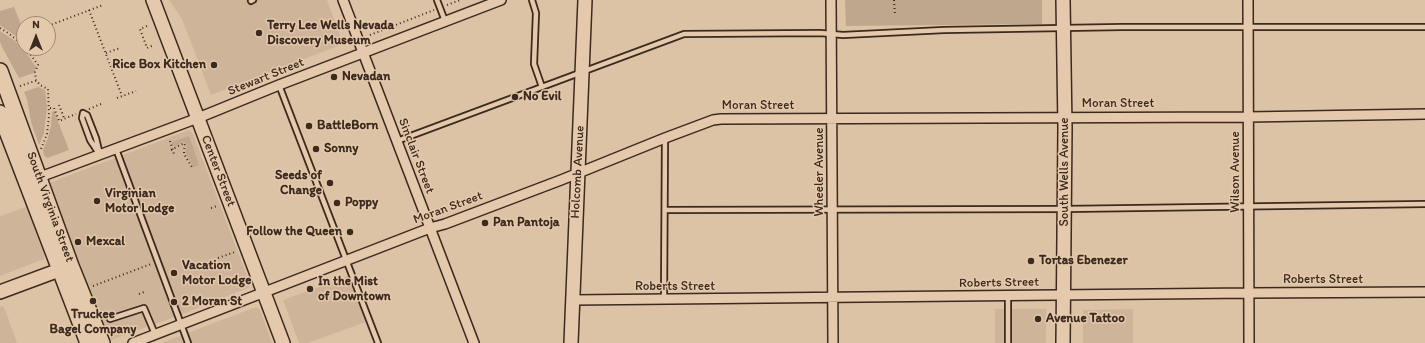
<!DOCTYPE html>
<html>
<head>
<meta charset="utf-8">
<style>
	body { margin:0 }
	#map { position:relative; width:1425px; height:343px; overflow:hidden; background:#ddc3a6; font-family:Itim,sans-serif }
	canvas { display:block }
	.north { position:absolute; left:16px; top:16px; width:40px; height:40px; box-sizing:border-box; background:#e4c9ac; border:1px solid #a08973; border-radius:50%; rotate:0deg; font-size:11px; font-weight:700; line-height:16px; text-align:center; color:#3b2a1e }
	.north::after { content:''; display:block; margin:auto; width:14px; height:18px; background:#3b2a1e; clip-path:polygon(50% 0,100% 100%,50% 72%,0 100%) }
</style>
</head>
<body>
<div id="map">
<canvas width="1425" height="343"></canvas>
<div class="north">N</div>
</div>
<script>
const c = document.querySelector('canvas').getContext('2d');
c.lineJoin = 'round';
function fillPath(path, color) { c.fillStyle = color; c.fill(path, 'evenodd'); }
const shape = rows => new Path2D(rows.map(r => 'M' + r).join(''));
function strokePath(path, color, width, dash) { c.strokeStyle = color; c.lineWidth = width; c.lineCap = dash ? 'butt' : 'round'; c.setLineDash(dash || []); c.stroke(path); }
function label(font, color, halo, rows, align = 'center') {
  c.font = font + ' Itim,sans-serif'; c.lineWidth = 3; c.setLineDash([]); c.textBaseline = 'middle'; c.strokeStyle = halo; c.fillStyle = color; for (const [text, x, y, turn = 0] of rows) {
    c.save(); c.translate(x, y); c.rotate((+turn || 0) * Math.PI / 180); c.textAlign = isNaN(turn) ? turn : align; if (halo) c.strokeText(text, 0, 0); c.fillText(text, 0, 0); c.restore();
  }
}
fillPath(shape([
	[169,0,327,0,343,44,211,95,182,19],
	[189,130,193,134,250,284,250,287,178,316,108,341,46,187,49,183],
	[29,206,33,219,34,228,44,254,44,259,0,276,0,216],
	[348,276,366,322,308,343,299,343,283,300],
	[3,306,6,312,17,343,0,343,0,307],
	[256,307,260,310,272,343,161,343],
	[995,309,1046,309,1046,343,995,343],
	[1133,309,1133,343,1083,343,1083,310]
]), '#ceb59a');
fillPath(shape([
	[845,0,1042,0,1042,24,846,26],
	[14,7,24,32,24,42,0,25,0,11],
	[0,31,15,41,25,51,36,67,34,73,19,78,2,47,0,42],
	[38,87,45,90,47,108,44,133,39,145,31,122,27,99,24,92],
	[54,111,69,150,47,158,44,155,43,150,48,138,51,125,52,112],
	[189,136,199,165,194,167,185,152,187,145,186,143,182,142,175,147,172,144,172,142]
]), '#bfa78d');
const lane = shape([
	[437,0,445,21],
	[532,0,536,13,534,64,542,87],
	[251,1,253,0],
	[279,85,378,343],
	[83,113,87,115,96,138,100,155,90,140,82,118,83,113],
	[397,141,684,34,820,33,843,35,944,30,1122,27,1425,27],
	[116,149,188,343],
	[665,210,1065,209,1425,204],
	[1008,296,1008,343],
	[664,300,665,138],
	[110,319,144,308,155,334]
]);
const street = shape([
	[343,0,474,343],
	[831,0,833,343],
	[1248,0,1249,343],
	[40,177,198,118,279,85,501,0],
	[573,300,1249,293,1425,292],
	[133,343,430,228,445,224,561,180,665,138,713,120,721,119,1248,117,1425,114]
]);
const secondary = shape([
	[153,0,283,343],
	[1063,0,1065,128,1063,343],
	[0,292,70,266],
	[571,343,585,0]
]);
const primary = shape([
	[0,71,71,266,102,343],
	[0,113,88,343]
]);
strokePath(lane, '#3b2a1e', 8);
strokePath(street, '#3b2a1e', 12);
strokePath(secondary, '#3b2a1e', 16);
strokePath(primary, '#3b2a1e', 18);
strokePath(shape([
	[894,0,895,15],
	[447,5,460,0],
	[89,10,122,96],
	[48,26,103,5],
	[147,26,140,29,147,48,154,45],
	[0,28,8,33,24,46],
	[370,35,434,10],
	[26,48,38,65,35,72,36,80,40,85,48,89,49,116,47,134,41,149],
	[106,53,120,48],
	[20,86,38,80],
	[117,98,136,91],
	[59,105,64,118],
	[50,108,54,108,59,121,76,114],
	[89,109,101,104],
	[170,141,174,154],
	[171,150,184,143,185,145,184,150,184,154,192,167],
	[211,208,217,206],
	[218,258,235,252],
	[93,286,151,264],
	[139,294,144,292]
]), '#3b2a1e', 2, [1, 3]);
strokePath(lane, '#e4c9ac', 4.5);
strokePath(street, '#e4c9ac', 9);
strokePath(secondary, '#e4c9ac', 13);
strokePath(primary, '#e4c9ac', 15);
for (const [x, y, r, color] of [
	[259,33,4,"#3b2a1e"],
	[214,65,4,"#3b2a1e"],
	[334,77,4,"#3b2a1e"],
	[515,97,4,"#3b2a1e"],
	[309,126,4,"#3b2a1e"],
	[316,149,4,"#3b2a1e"],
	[330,183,4,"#3b2a1e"],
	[97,201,4,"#3b2a1e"],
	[337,203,4,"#3b2a1e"],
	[485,223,4,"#3b2a1e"],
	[350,232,4,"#3b2a1e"],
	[78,242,4,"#3b2a1e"],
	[1031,261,4,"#3b2a1e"],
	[174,273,4,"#3b2a1e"],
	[310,289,4,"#3b2a1e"],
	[93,301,4,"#3b2a1e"],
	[174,302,4,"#3b2a1e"],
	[1038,319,4,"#3b2a1e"]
]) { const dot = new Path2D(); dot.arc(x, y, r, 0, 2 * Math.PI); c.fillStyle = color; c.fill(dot); strokePath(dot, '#e4c9ac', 1.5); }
label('bold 13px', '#3b2a1e', '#e4c9ac', [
	["Terry Lee Wells Nevada",267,26],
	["Discovery Museum",267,41],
	["Rice Box Kitchen",206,65,"right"],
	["Nevadan",342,77],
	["No Evil",523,97],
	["BattleBorn",317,126],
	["Sonny",324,149],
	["Seeds of",322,176,"right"],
	["Change",322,191,"right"],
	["Virginian",105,194],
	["Motor Lodge",105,209],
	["Poppy",345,203],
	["Pan Pantoja",493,223],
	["Follow the Queen",342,232,"right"],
	["Mexcal",86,242],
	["Tortas Ebenezer",1039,261],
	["Vacation",182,266],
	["Motor Lodge",182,281],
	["In the Mist",318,282],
	["of Downtown",318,297],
	["2 Moran St",182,302],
	["Truckee",93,315,"center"],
	["Bagel Company",93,330,"center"],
	["Avenue Tattoo",1046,319]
], 'left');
label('13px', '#3b2a1e', '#e4c9ac', [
	["Stewart Street",266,77,-22],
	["Moran Street",1118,104],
	["Moran Street",758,106],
	["Sinclair Street",416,156,69],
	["Center Street",218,171,69],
	["Holcomb Avenue",578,172,-87],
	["Wheeler Avenue",820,172,-90],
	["South Wells Avenue",1065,172,-90],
	["Wilson Avenue",1236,172,-90],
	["South Virginia Street",50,207,70],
	["Moran Street",448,208,-20],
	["Roberts Street",1323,280],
	["Roberts Street",999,283,-1],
	["Roberts Street",675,287]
]);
</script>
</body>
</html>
